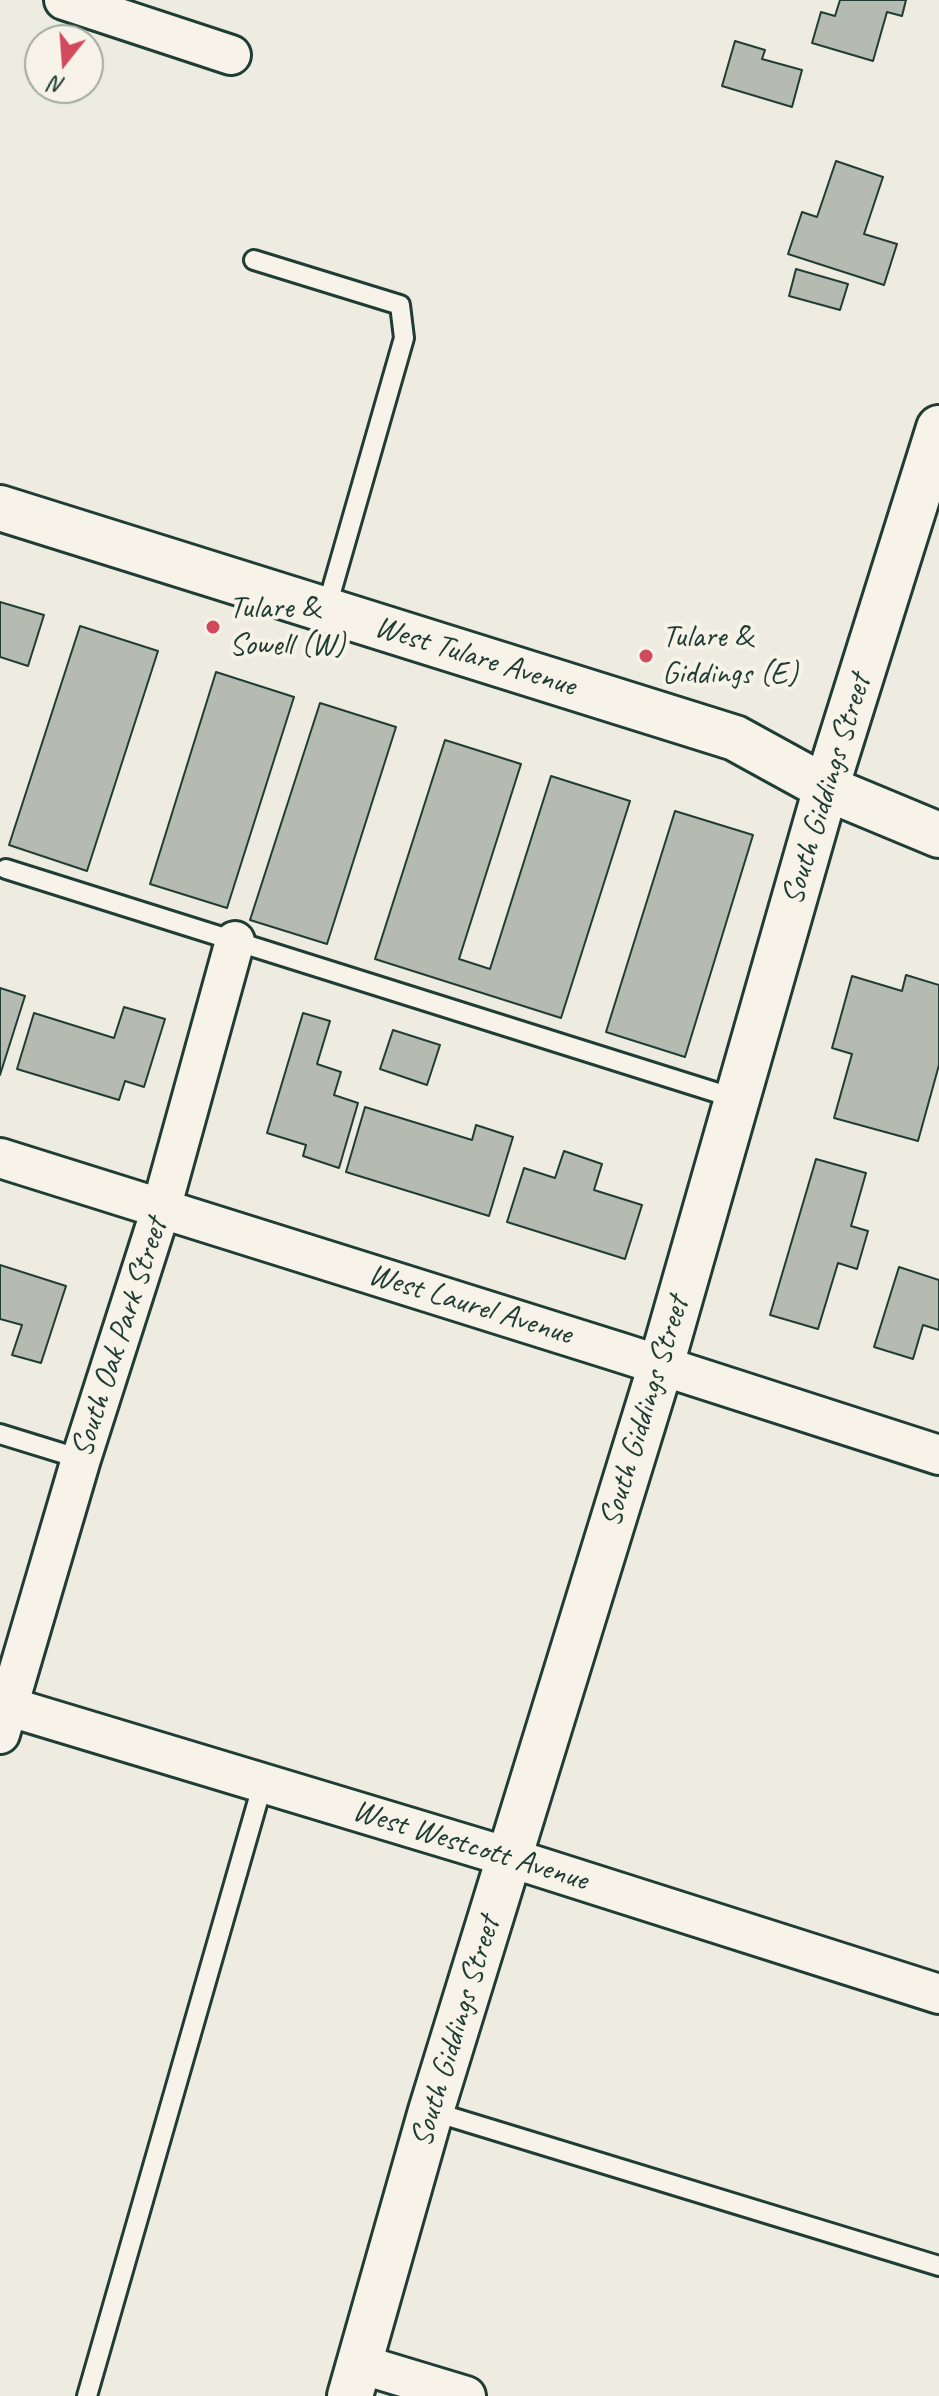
<!DOCTYPE html>
<html>
<head>
<meta charset="utf-8">
<style>
	body { margin:0 }
	#map { position:relative; width:939px; height:2396px; overflow:hidden; background:#eeece1; font-family:Caveat,sans-serif }
	canvas { display:block }
	.north { position:absolute; left:24px; top:24px; width:80px; height:80px; box-sizing:border-box; background:#f7f3e8; border:2px solid #a1aaa0; border-radius:50%; rotate:197deg; font-size:22px; font-weight:700; line-height:32px; text-align:center; color:#1f3d34 }
	.north::after { content:''; display:block; margin:auto; width:28px; height:36px; background:#d1495b; clip-path:polygon(50% 0,100% 100%,50% 72%,0 100%) }
</style>
</head>
<body>
<div id="map">
<canvas width="939" height="2396"></canvas>
<div class="north">N</div>
</div>
<script>
const c = document.querySelector('canvas').getContext('2d');
c.lineJoin = 'round';
function fillPath(path, color) { c.fillStyle = color; c.fill(path, 'evenodd'); }
const shape = rows => new Path2D(rows.map(r => 'M' + r).join(''));
function strokePath(path, color, width, dash) { c.strokeStyle = color; c.lineWidth = width; c.lineCap = dash ? 'butt' : 'round'; c.setLineDash(dash || []); c.stroke(path); }
function label(font, color, halo, rows, align = 'center') {
  c.font = font + ' Caveat,sans-serif'; c.lineWidth = 8; c.setLineDash([]); c.textBaseline = 'middle'; c.strokeStyle = halo; c.fillStyle = color; for (const [text, x, y, turn = 0] of rows) {
    c.save(); c.translate(x, y); c.rotate((+turn || 0) * Math.PI / 180); c.textAlign = isNaN(turn) ? turn : align; if (halo) c.strokeText(text, 0, 0); c.fillText(text, 0, 0); c.restore();
  }
}
const building = shape([
	[840,0,906,0,902,16,887,12,873,61,812,43,821,12,835,16,840,0],
	[735,41,765,50,762,59,802,70,792,107,722,86,735,41],
	[836,161,883,177,864,234,897,244,884,285,788,254,802,212,817,217,836,161],
	[796,269,848,284,840,310,789,296,796,269],
	[0,602,44,615,28,666,0,657,0,602],
	[80,626,158,651,87,871,9,845,80,626],
	[216,672,294,697,227,908,150,884,216,672],
	[320,703,396,727,327,944,250,920,320,703],
	[445,740,521,764,459,959,490,969,551,776,630,801,561,1018,375,959,445,740],
	[675,811,753,835,685,1057,606,1032,675,811],
	[906,975,939,985,939,1065,918,1141,834,1118,852,1054,832,1048,852,976,902,991,906,975],
	[0,988,25,996,0,1075,0,988],
	[124,1007,165,1019,144,1087,125,1081,119,1100,17,1069,34,1013,114,1038,124,1007],
	[303,1013,330,1021,317,1064,341,1072,334,1095,358,1103,339,1168,303,1156,306,1145,267,1133,303,1013],
	[393,1030,440,1045,427,1085,380,1069,393,1030],
	[365,1107,472,1140,476,1125,513,1137,489,1216,346,1172,365,1107],
	[564,1151,602,1164,594,1190,642,1205,625,1259,507,1222,524,1168,555,1178,564,1151],
	[816,1159,866,1173,851,1226,868,1231,857,1269,838,1263,818,1329,770,1315,816,1159],
	[0,1265,66,1286,41,1363,12,1355,22,1325,0,1319,0,1265],
	[899,1267,939,1280,939,1330,923,1325,913,1359,874,1347,899,1267]
]);
fillPath(building, '#b5bbb0');
strokePath(building, '#1f3d34', 2);
const service = shape([
	[254,260,400,305,404,338,326,610],
	[6,869,737,1099],
	[0,1434,81,1459],
	[431,2111,939,2266],
	[87,2396,263,1783]
]);
const minor = shape([
	[64,0,231,55],
	[0,1158,622,1353,939,1455],
	[0,1704,508,1857,939,1994],
	[0,1734,81,1459,161,1209,235,941],
	[360,2364,466,2396]
]);
const tertiary = shape([
	[0,508,735,738,826,788,939,835],
	[350,2396,431,2111,661,1365,826,788,939,428]
]);
strokePath(service, '#1f3d34', 24);
strokePath(minor, '#1f3d34', 44);
strokePath(tertiary, '#1f3d34', 50);
strokePath(service, '#f7f3e8', 18);
strokePath(minor, '#f7f3e8', 38);
strokePath(tertiary, '#f7f3e8', 44);
for (const [x, y, r, color] of [
	[213,627,8,"#d1495b"],
	[646,656,8,"#d1495b"]
]) { const dot = new Path2D(); dot.arc(x, y, r, 0, 2 * Math.PI); c.fillStyle = color; c.fill(dot); strokePath(dot, '#f7f3e8', 3); }
label('32px', '#1f3d34', '#f7f3e8', [
	["Tulare &",229,609],
	["Sowell (W)",229,646],
	["Tulare &",662,638],
	["Giddings (E)",662,675]
], 'left');
label('32px', '#1f3d34', '#f7f3e8', [
	["West Tulare Avenue",475,657,17],
	["South Giddings Street",827,790,-73],
	["West Laurel Avenue",470,1305,17],
	["South Oak Park Street",120,1338,-72],
	["South Giddings Street",645,1412,-73],
	["West Westcott Avenue",470,1846,17],
	["South Giddings Street",456,2032,-73]
]);
</script>
</body>
</html>
